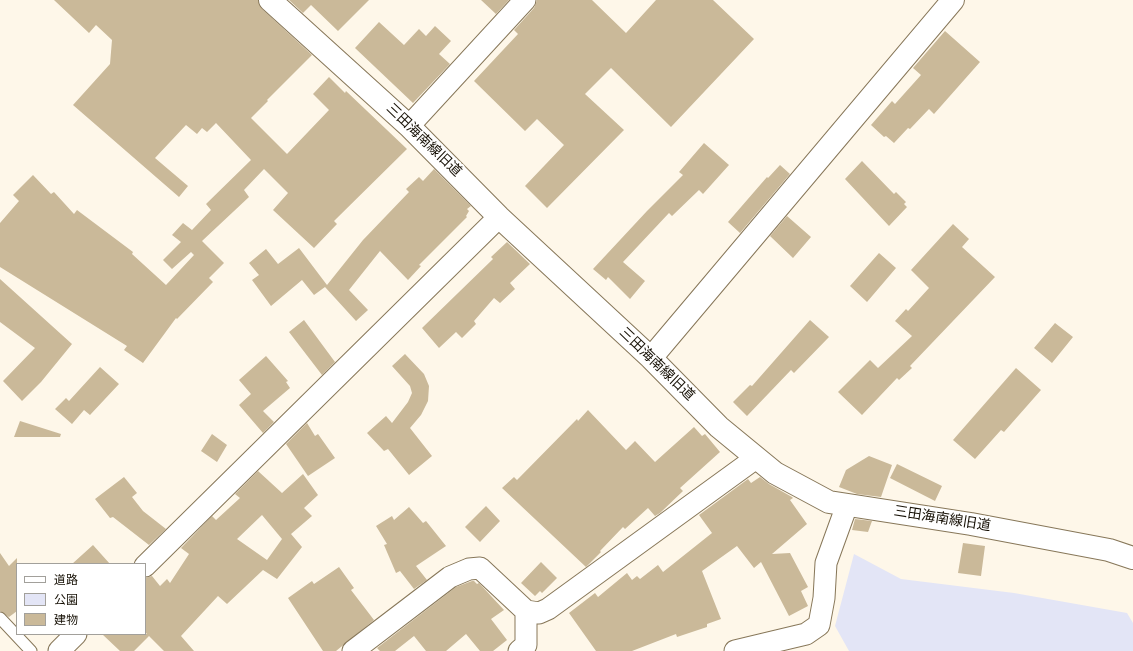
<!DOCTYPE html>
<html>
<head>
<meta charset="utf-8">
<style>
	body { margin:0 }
	#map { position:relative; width:1133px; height:651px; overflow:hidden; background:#fef7e9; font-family:Overpass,"Noto Sans JP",sans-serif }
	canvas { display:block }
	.legend { position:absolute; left:16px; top:563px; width:130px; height:72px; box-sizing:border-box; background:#fff; border:1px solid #a2a09b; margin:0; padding:5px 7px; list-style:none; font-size:12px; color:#171106 }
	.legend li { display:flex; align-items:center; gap:8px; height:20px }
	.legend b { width:20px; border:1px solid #a2a09b }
</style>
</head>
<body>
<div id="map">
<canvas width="1133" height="651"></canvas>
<ul class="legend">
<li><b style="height:5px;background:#fff"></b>道路</li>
<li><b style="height:11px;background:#e3e5f6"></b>公園</li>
<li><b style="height:11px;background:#cab999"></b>建物</li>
</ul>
</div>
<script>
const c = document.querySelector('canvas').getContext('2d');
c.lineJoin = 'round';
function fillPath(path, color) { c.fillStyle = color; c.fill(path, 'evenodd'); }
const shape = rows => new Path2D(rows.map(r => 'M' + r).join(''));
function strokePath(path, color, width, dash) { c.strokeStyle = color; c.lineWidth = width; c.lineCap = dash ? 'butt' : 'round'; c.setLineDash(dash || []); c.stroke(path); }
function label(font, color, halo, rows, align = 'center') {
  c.font = font + ' Overpass,"Noto Sans JP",sans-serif'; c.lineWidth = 4; c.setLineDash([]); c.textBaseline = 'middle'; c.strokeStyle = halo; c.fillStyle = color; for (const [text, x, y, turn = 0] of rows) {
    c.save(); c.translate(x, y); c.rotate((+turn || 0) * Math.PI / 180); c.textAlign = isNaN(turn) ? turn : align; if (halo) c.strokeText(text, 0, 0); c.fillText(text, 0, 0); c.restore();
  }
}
fillPath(shape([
	[854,554,901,579,1014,593,1127,613,1133,623,1133,651,849,651,835,626]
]), '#e3e5f6');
fillPath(shape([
	[54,0,258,0,262,9,312,55,267,100,268,101,251,118,287,154,329,110,313,94,329,77,345,93,346,91,407,149,334,221,337,224,314,248,273,210,288,193,264,169,244,190,249,197,202,241,224,263,209,278,213,282,177,319,176,318,143,363,124,350,127,346,0,267,0,223,19,201,13,195,33,175,51,194,54,192,74,214,77,210,133,252,132,254,166,285,194,255,191,252,172,269,163,260,181,242,172,235,183,223,192,230,211,210,206,204,251,160,216,123,207,132,202,128,197,134,186,125,155,158,188,186,179,197,73,105,110,64,112,40,96,25,89,33],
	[289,0,369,0,338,31,311,5,303,13],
	[481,0,509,0,496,14],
	[537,0,592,0,626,33,656,0,713,0,754,39,671,127,611,68,585,94,624,130,547,208,525,186,564,145,537,119,525,131,474,81,518,34,514,30,534,8],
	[379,22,404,45,419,29,426,36,435,26,451,41,439,54,450,64,413,103,355,48],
	[945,31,980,62,934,114,929,109,910,129,908,128,894,143,886,136,884,137,871,125,892,101,895,104,921,75,913,68],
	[704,143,729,165,703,194,699,190,672,216,669,213,623,262,645,281,630,299,608,277,606,280,593,269,647,211,683,175,679,172],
	[862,161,894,194,896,192,906,202,904,204,907,207,889,226,845,179],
	[780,165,790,174,740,233,728,222,767,177,768,178],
	[434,169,471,206,467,209,469,211,466,216,467,217,419,265,421,266,408,280,380,251,349,290,368,310,356,321,325,287,314,295,302,280,271,306,252,280,259,275,249,263,266,249,278,264,299,248,327,285,363,240,409,192,406,189,419,177,423,181],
	[787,216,811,237,793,258,770,236],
	[953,224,969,239,962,247,995,277,910,366,912,368,899,380,897,378,862,415,838,392,870,360,878,368,912,336,895,321,906,309,908,311,929,288,911,270],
	[507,242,530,264,510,283,515,289,500,303,494,298,474,321,476,324,462,338,456,332,439,348,422,328,493,259,491,257],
	[879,253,896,268,867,302,850,286],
	[0,279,72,344,41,382,22,401,3,381,35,348,0,322],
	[304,320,335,362,322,375,289,332],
	[810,320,829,337,794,373,791,370,747,416,733,402,750,385,752,386],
	[1055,323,1073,337,1052,363,1034,348],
	[405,354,424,374,429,386,428,401,421,415,410,428,432,456,409,475,388,449,384,451,367,433,386,416,392,423,408,402,412,393,410,386,392,366],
	[266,356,288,381,286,382,290,388,263,411,274,422,263,433,239,405,251,394,239,380],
	[100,367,119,384,90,415,84,410,72,424,55,409,66,398,69,401],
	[1016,368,1041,390,1004,432,1001,430,975,459,953,440],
	[588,410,626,450,635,441,655,462,694,427,702,436,705,434,720,452,680,488,683,491,660,513,655,516,648,508,625,529,623,527,600,551,601,552,586,567,502,488,514,477,517,480,577,419,578,421],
	[20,421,61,434,60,437,14,437],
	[307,423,315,436,318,434,335,458,308,476,286,444],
	[212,434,227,445,217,462,201,451],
	[869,456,892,465,881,497,857,494,839,487,846,470],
	[897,464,942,486,935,501,890,478],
	[258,471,282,493,303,474,318,495,304,508,312,516,291,534,302,547,277,579,263,570,227,604,218,596,181,636,194,651,164,651,149,636,134,651,120,651,102,634,147,634,145,632,145,578,152,576,160,586,167,579,170,583,189,554,181,548,212,516,216,520,240,498,235,494],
	[262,515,282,539,267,560,237,539],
	[124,477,137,493,132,497,143,511,166,529,149,545,113,517,110,518,95,499],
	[760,477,769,484,792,497,793,498,790,500,807,524,772,554,790,553,808,587,801,591,808,606,789,616,761,562,754,568,737,546,702,571,721,619,707,624,707,627,677,637,676,634,632,651,596,651,569,613,595,593,598,597,627,573,632,580,637,576,640,579,658,565,663,572,712,533,699,515,748,479,751,483],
	[486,506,500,521,480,542,465,527],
	[409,507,423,523,426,521,446,546,416,566,427,580,414,589,400,571,396,573,384,545,387,544,376,526,392,516,394,520],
	[855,519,872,521,868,532,852,530],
	[963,543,985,546,981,576,958,573],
	[93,545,110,564,72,564],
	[0,553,9,566,17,558,17,611,9,617,0,611],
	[541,562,557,578,542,593,540,591,535,596,521,583],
	[339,567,354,588,351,590,374,620,336,651,323,651,288,598,312,581,314,584],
	[472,581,474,581,477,584,479,583,504,610,491,619,507,640,493,651,480,651,466,634,446,651,426,651,414,636,395,651,380,651,377,648,456,587]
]), '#cab999');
const lane = shape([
	[0,618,31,651]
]);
const street = shape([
	[409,126,525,0],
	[145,566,499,217],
	[59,651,76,634],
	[353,651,450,577,469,569,480,568,526,611,539,613,548,609,756,458],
	[519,651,526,645,526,611],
	[735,651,806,634,819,625,824,598,826,563,847,505]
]);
const secondary = shape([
	[270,0,409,126,499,217,651,358,719,427,775,473,829,502,971,524,1109,550,1133,558],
	[651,358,953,0]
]);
strokePath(lane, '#877759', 13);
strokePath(street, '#877759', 23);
strokePath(secondary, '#877759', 24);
strokePath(lane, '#fff', 11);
strokePath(street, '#fff', 21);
strokePath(secondary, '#fff', 22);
label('14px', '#171106', '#fff', [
	["三田海南線旧道",423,141,44],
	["三田海南線旧道",656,365,44],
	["三田海南線旧道",942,520,9]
]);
</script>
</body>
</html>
